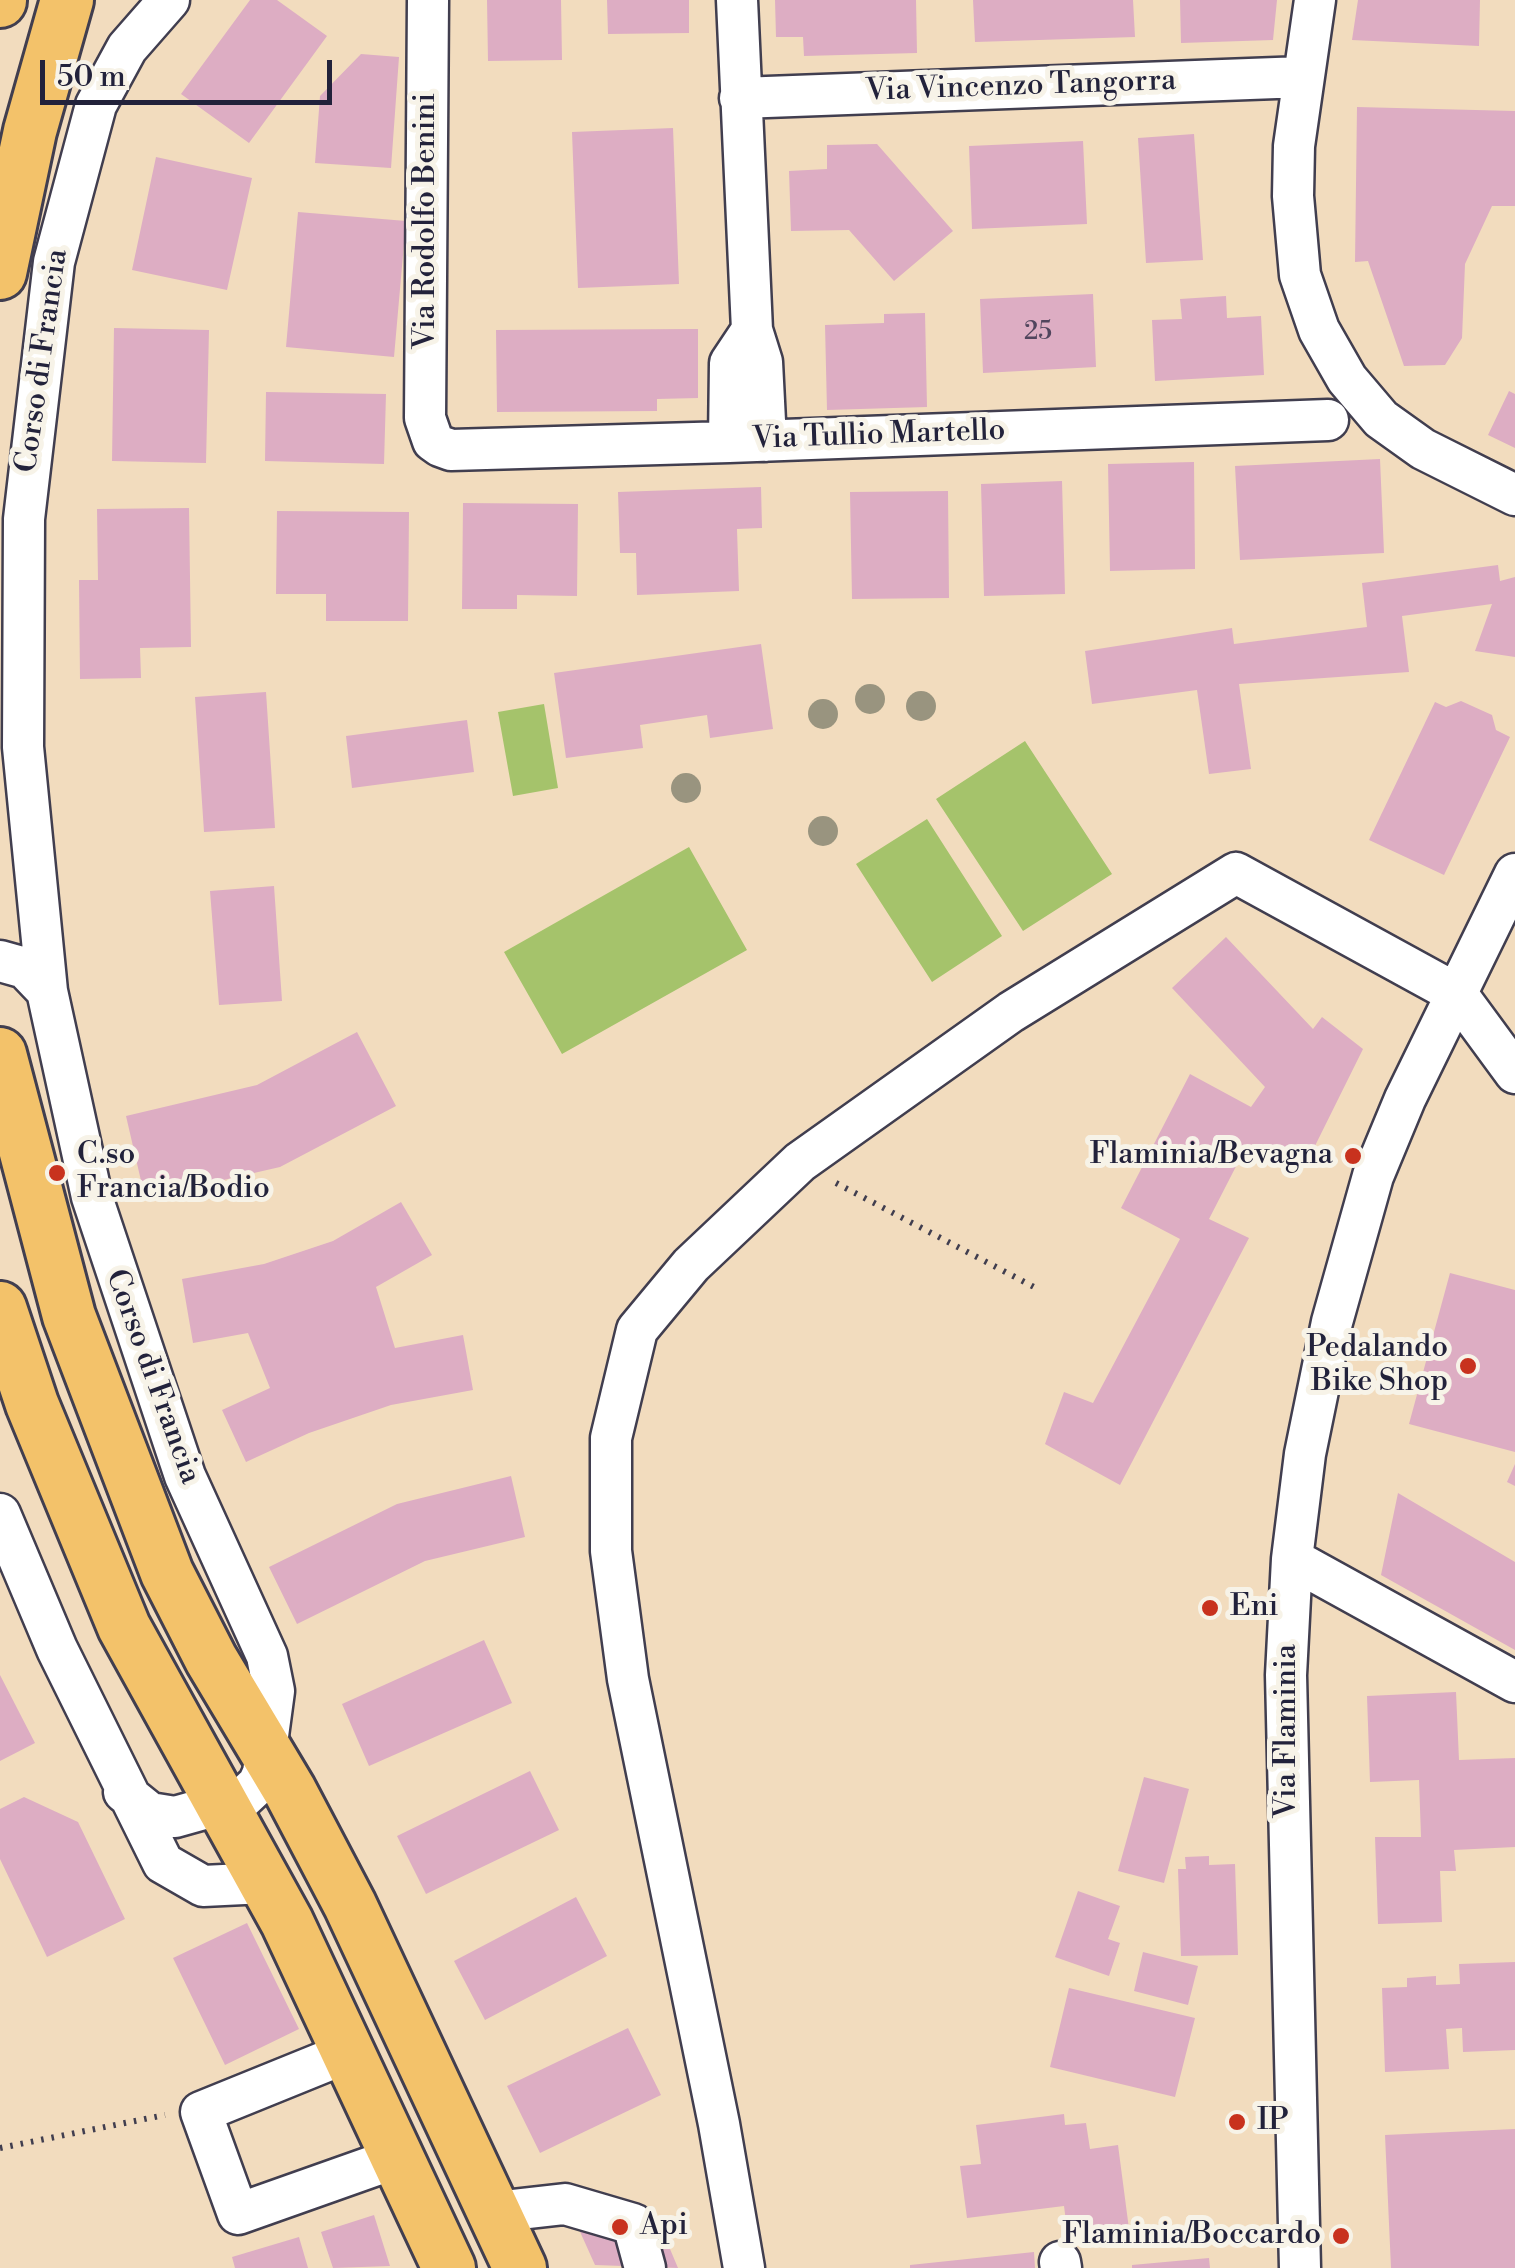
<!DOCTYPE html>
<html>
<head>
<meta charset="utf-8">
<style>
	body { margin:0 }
	#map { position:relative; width:1515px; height:2268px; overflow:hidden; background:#f2dcbe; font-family:"Libre Bodoni",serif }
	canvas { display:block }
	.scale { position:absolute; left:40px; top:60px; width:292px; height:45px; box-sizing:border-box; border:5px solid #22223b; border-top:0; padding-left:12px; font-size:30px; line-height:35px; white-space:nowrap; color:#22223b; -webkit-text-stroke:8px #f7f3e8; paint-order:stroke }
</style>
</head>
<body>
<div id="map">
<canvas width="1515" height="2268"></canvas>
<div class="scale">50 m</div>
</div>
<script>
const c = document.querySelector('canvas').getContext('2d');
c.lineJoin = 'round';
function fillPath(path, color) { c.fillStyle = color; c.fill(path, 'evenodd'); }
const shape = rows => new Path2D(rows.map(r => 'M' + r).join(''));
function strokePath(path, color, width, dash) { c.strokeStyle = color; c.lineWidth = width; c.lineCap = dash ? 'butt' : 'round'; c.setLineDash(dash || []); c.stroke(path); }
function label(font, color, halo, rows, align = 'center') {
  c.font = font + ' "Libre Bodoni",serif'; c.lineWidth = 10; c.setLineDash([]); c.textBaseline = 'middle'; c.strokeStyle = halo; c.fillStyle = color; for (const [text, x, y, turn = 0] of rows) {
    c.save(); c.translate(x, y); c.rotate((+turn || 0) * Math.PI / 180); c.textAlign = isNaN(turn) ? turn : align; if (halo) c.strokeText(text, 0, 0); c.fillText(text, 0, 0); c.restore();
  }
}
fillPath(shape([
	[544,704,558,788,513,796,498,712],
	[1025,741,1112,874,1023,931,936,799],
	[927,819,1002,936,932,982,856,864],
	[689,847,747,950,562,1054,504,952]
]), '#a5c36b');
fillPath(shape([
	[250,0,277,0,327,36,249,143,181,94],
	[487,0,561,0,562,60,488,61],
	[607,0,689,0,689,33,608,34],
	[775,0,916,0,917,53,804,56,803,37,776,37],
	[973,0,1133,0,1135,37,975,42],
	[1180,0,1277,0,1273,40,1181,43],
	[1358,0,1480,0,1479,46,1352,40],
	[361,54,399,57,391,168,315,163,320,96],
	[1357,107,1515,111,1515,206,1492,206,1465,264,1462,338,1445,365,1404,366,1368,261,1355,262],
	[673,128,679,284,578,288,572,132],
	[1194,134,1203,260,1146,263,1138,138],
	[1083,141,1087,224,972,229,969,146],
	[877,144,953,231,894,281,849,230,791,231,789,171,827,169,827,145],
	[156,157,252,178,227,290,132,270],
	[298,212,406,221,394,357,286,347],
	[1093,294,1096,367,983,373,980,299],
	[1226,296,1227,318,1261,316,1264,375,1155,381,1152,320,1182,319,1180,299],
	[925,313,927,407,827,410,825,325,884,323,884,314],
	[114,328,209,330,206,463,112,461],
	[698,329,698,398,657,399,657,411,497,412,496,330],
	[1509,391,1515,394,1515,448,1488,435],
	[266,392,386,394,384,464,265,461],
	[1380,459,1384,553,1240,560,1235,466],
	[1194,462,1195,569,1110,571,1108,464],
	[1062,481,1065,594,984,596,981,484],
	[761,487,762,528,737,529,739,591,637,595,636,553,620,553,618,492],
	[948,491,949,598,852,599,850,492],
	[463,503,578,504,577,596,517,595,517,609,462,609],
	[189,508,191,647,140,648,141,678,80,679,79,580,98,580,97,509],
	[277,511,409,512,408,621,326,621,326,594,276,594],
	[1498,565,1500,581,1515,577,1515,657,1475,651,1492,604,1402,616,1409,672,1239,684,1251,769,1209,774,1197,690,1092,704,1085,651,1232,628,1234,644,1367,627,1362,583],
	[761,644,773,729,710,738,707,715,640,725,643,748,566,758,554,673],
	[266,692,275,828,204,832,195,697],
	[1461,701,1492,715,1496,730,1510,737,1444,875,1369,840,1435,702,1446,707],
	[467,720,474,772,352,788,346,736],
	[274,886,282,1001,219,1005,210,891],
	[1226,937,1313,1029,1322,1017,1363,1049,1307,1162,1247,1145,1209,1219,1249,1238,1120,1485,1045,1444,1064,1392,1093,1403,1180,1239,1121,1208,1190,1074,1251,1107,1265,1087,1172,988],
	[357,1032,396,1106,280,1167,145,1198,126,1116,257,1085],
	[401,1202,432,1255,376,1287,395,1348,463,1335,473,1390,391,1405,309,1433,246,1462,222,1410,270,1388,248,1333,193,1343,182,1279,264,1264,333,1241],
	[1450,1273,1515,1290,1515,1452,1409,1424],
	[1515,1464,1515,1486,1507,1482],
	[511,1476,525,1537,425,1561,297,1624,269,1567,397,1504],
	[1398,1493,1515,1562,1515,1650,1381,1575],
	[484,1640,512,1703,369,1766,342,1704],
	[0,1675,35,1743,0,1761],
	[1456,1692,1459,1760,1515,1758,1515,1847,1454,1850,1456,1871,1440,1871,1442,1922,1378,1924,1375,1837,1421,1837,1419,1780,1370,1782,1367,1696],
	[530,1771,559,1830,426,1894,397,1836],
	[1144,1777,1189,1789,1164,1883,1118,1871],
	[24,1797,78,1822,125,1919,47,1957,0,1859,0,1809],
	[1209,1856,1209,1865,1235,1864,1238,1955,1181,1956,1178,1869,1186,1869,1185,1857],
	[1078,1891,1120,1906,1108,1939,1120,1943,1109,1976,1055,1957],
	[576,1897,607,1956,485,2020,454,1961],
	[247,1923,299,2029,225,2065,173,1958],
	[1143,1952,1198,1966,1188,2005,1134,1991],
	[1515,1962,1515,2050,1463,2052,1462,2028,1446,2029,1449,2069,1385,2072,1382,1988,1407,1987,1407,1978,1436,1976,1436,1985,1460,1984,1459,1964],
	[1069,1988,1195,2018,1175,2097,1050,2067],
	[628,2028,661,2095,540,2153,507,2086],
	[1064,2114,1065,2125,1086,2123,1090,2149,1118,2145,1129,2229,1068,2237,1064,2206,967,2218,960,2166,981,2164,976,2125],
	[1515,2129,1515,2268,1391,2268,1385,2135],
	[374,2215,390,2266,333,2268,321,2232],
	[577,2225,670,2249,678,2268,595,2265],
	[299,2237,308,2268,235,2268,232,2257],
	[1034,2252,1035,2268,910,2268,910,2265],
	[1209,2258,1210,2268,1132,2268,1132,2265]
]), '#ddadc3');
const minor = shape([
	[428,0,425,418,433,441,440,446,451,450,729,442,1328,420],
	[737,0,752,330,762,362,766,441],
	[1315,0,1294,146,1293,196,1300,275,1319,330,1347,379,1381,419,1423,449,1515,495],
	[740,98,1303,77],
	[729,442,730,363,752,330],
	[0,961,25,968,47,991],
	[0,1514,57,1649,163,1863,203,1886,265,1883],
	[1292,1559,1515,1682],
	[124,1792,150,1813,175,1817,243,1798,258,1784,263,1773,274,1691,267,1656,185,1476,92,1197,47,991,23,747,24,519,54,262,96,105,127,48,169,0],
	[349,2052,201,2112,238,2214,399,2157],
	[494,2212,565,2204,633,2224,645,2268],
	[1060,2262,1061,2268],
	[744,2268,719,2124,628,1679,611,1551,611,1438,637,1330,691,1265,800,1162,1011,1012,1236,873,1457,994,1515,1073],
	[1300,2268,1286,1675,1292,1559,1305,1454,1332,1322,1373,1176,1405,1099,1515,874]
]);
const major = shape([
	[0,1,0,0],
	[0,273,30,131,67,0],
	[0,1054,69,1316,167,1573,211,1659,290,1791,350,1905,520,2268],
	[0,1308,32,1404,124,1627,287,1922,449,2268]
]);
strokePath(minor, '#413e4f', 45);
strokePath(major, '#413e4f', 58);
strokePath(shape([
	[836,1183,1034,1287],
	[0,2148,165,2115]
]), '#413e4f', 6, [2.5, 8]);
strokePath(minor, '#fff', 40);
strokePath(major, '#f3c26a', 52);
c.fillStyle = '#99947f';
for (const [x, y] of [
	[870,699],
	[921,706],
	[823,714],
	[686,788],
	[823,831]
]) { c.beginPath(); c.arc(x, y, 15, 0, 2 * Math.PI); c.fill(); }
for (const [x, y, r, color] of [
	[1353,1156,10,"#c8321e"],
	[57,1173,10,"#c8321e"],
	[1468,1366,10,"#c8321e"],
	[1210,1608,10,"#c8321e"],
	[1237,2122,10,"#c8321e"],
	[620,2227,10,"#c8321e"],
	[1341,2236,10,"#c8321e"]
]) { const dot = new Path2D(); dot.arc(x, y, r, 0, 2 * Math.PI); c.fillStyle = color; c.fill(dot); strokePath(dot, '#f7f3e8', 4); }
label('25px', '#51455d', null, [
	["25",1038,333]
]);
label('30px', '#22223b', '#f7f3e8', [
	["Via Vincenzo Tangorra",1021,87,-2],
	["Via Rodolfo Benini",427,221,-90],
	["Corso di Francia",43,361,-82],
	["Via Tullio Martello",879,436,-2],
	["Corso di Francia",152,1377,70],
	["Via Flaminia",1288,1731,-90]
]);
label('30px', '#22223b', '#f7f3e8', [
	["C.so",77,1156],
	["Francia/Bodio",77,1190],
	["Flaminia/Bevagna",1333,1156,"right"],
	["Pedalando",1448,1349,"right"],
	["Bike Shop",1448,1383,"right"],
	["Eni",1230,1608],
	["IP",1257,2122],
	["Api",640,2227],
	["Flaminia/Boccardo",1321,2236,"right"]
], 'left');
</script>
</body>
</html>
